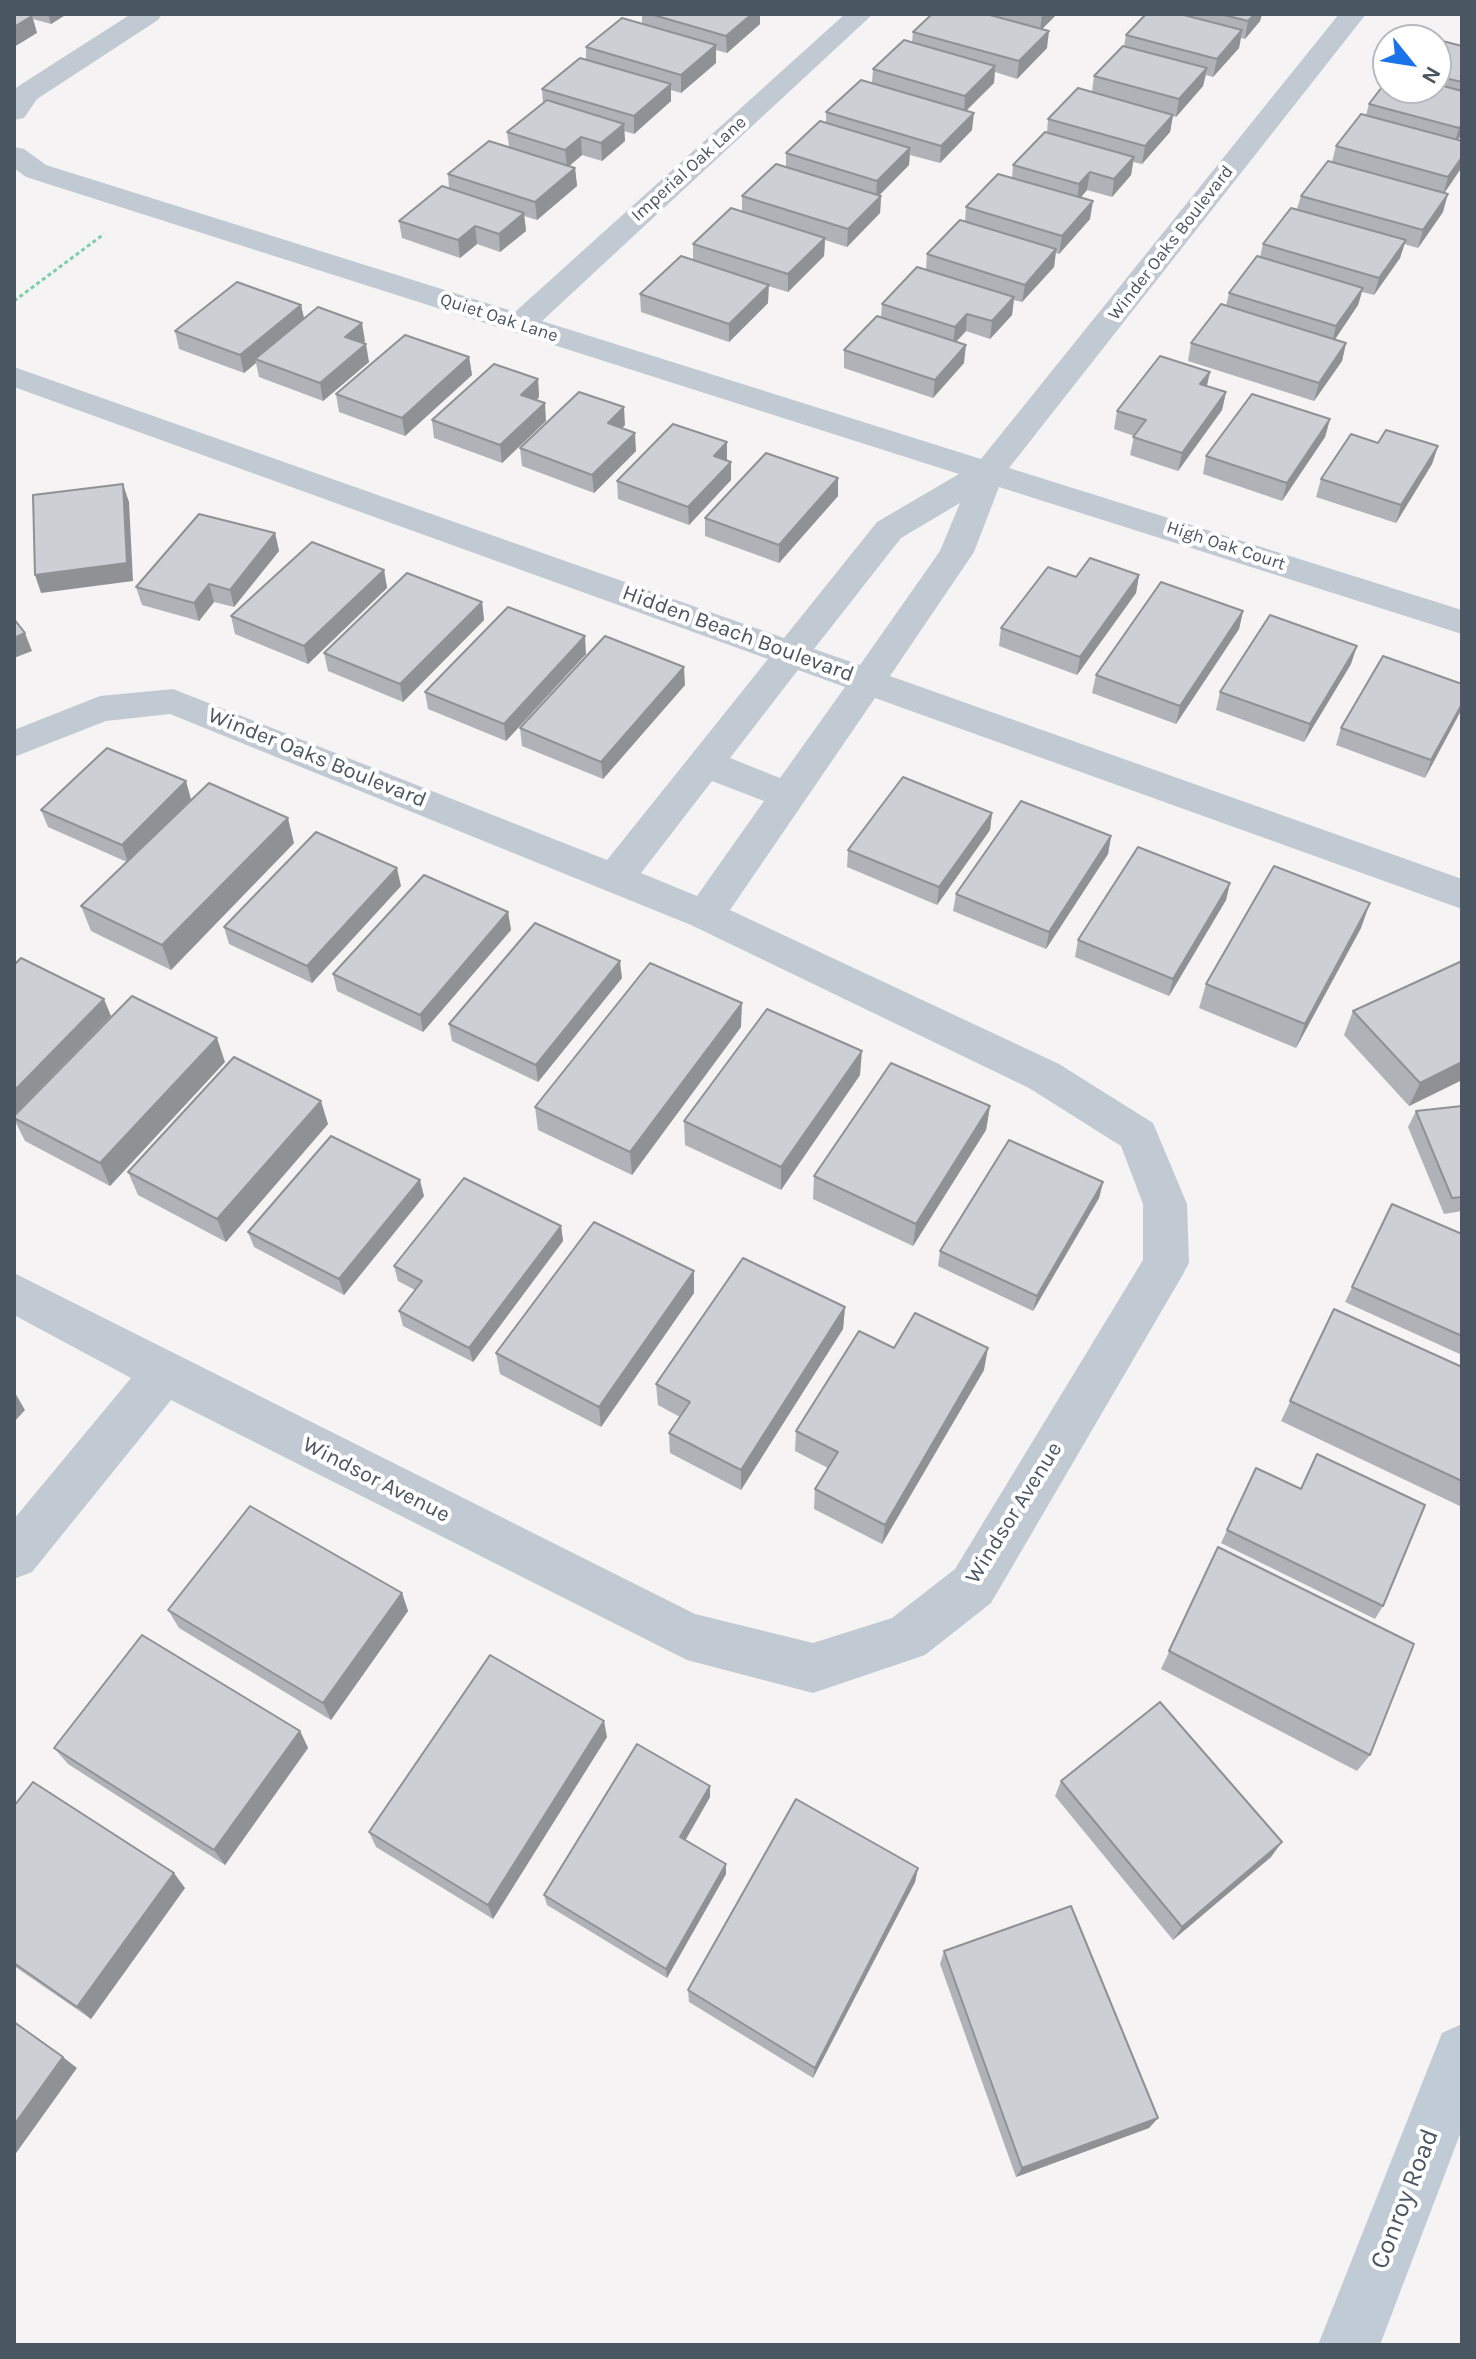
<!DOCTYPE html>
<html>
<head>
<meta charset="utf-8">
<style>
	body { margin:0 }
	#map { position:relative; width:1476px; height:2359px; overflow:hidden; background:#f5f3f3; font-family:Karla,sans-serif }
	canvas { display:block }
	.frame { position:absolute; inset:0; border:16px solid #4a5661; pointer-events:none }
	.north { position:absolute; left:1372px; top:24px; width:80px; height:80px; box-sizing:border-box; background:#fff; border:2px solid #b7bbc0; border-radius:50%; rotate:120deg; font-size:22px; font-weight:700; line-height:32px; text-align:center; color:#4a5661 }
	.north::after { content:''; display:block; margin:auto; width:28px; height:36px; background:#1a73e8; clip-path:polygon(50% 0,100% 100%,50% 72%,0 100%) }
</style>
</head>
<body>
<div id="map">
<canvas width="1476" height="2359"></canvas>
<div class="frame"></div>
<div class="north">N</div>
</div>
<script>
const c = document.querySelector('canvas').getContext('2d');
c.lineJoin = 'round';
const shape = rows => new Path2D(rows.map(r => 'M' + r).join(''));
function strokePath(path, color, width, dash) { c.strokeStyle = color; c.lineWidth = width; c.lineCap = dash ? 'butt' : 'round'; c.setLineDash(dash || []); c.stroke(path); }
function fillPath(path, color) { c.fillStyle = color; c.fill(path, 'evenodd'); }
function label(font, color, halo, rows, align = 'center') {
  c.font = font + ' Karla,sans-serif'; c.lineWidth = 8; c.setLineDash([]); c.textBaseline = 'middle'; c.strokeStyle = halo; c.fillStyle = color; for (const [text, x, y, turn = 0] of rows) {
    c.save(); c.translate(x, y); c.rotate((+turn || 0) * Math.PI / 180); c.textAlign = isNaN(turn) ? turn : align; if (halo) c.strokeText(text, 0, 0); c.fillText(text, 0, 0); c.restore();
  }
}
strokePath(shape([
	[14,301,104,234]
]), '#7ad0a6', 3, [4, 3]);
fillPath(shape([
	[131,14,162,14,158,20,37,99,24,118,14,120,14,92,17,87,131,14],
	[845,14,873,14,542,321,981,459,1339,14,1366,14,1009,468,1462,610,1462,634,999,487,974,552,890,676,1462,879,1462,909,875,698,730,910,1059,1064,1153,1123,1187,1204,1189,1263,1182,1276,991,1603,925,1655,813,1693,687,1660,171,1400,32,1572,14,1579,14,1519,131,1378,14,1315,14,1273,695,1614,813,1643,892,1618,955,1569,1143,1260,1143,1204,1121,1146,1029,1088,691,925,170,714,106,721,14,757,14,730,100,696,173,689,607,860,768,659,14,387,14,367,784,638,877,522,959,474,26,177,14,168,14,147,24,149,46,165,515,312,845,14],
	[960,503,940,551,860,665,814,649,901,538,960,503],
	[798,670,845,687,780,778,730,758,798,670],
	[712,781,764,801,697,896,641,873,712,781]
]), '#c1cad2');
fillPath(shape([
	[1462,2024,1462,2129,1380,2345,1318,2345,1442,2033,1462,2024]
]), '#c1cbd6');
fillPath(shape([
	[14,14,67,14,51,24,33,19,37,33],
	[642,14,760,14,760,24,727,53,716,50,716,63,681,93,671,90,671,101,634,134,624,131,625,141,602,161,582,155,569,166,575,168,577,186,537,220,524,216,526,231,500,252,477,244,460,258,402,238,399,221,449,188,448,174,509,147,507,132,543,104,542,89,586,60,586,47,642,24],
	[932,14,1057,14,1042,29,1047,48,1017,79,995,72,994,83,966,110,972,130,940,163,910,155,909,165,880,195,881,196,880,213,847,247,825,240,824,256,788,292,768,286,768,303,729,342,641,312,640,294,693,260,693,244,742,212,742,196,786,167,786,153,826,123,826,112,872,83,873,69,912,42,913,32],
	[1146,14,1262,14,1260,21,1245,39,1241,38,1239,48,1213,77,1206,75,1203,86,1176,117,1173,116,1170,132,1142,164,1133,162,1131,175,1112,197,1087,190,1080,198,1090,219,1059,254,1056,253,1054,267,1022,302,1014,300,1012,315,990,339,966,331,956,342,964,363,933,398,844,368,844,350,881,317,882,304,926,269,927,254,965,221,966,207,1012,178,1013,165,1047,133,1048,119,1092,92,1094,76,1124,46,1126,35],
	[1436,40,1462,46,1462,134,1458,140,1462,141,1462,167,1444,193,1443,212,1418,248,1404,244,1400,258,1374,295,1362,292,1358,305,1335,339,1346,343,1342,361,1314,401,1188,361,1191,343,1226,306,1229,293,1260,257,1263,244,1297,209,1301,196,1332,162,1336,146,1366,115,1369,104,1436,88],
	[301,305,304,318,365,341,363,343,369,362,323,401,259,377,256,363,244,373,179,349,175,331],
	[469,357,472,375,405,436,339,412,336,394],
	[538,379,539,397,537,400,546,421,502,463,434,438,432,420],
	[1207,386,1226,392,1222,410,1178,471,1130,455,1134,436,1114,429,1117,411],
	[1330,419,1325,437,1282,501,1203,474,1206,456],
	[625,425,622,428,636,451,594,493,522,466,520,448],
	[727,442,727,460,731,480,689,525,618,499,617,481],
	[1378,443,1438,446,1432,464,1396,523,1316,497,1321,479],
	[838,496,779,563,705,536,705,518],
	[275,533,279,551,234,607,214,602,199,621,142,605,136,587],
	[384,570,387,588,308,664,235,634,231,616],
	[1139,575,1136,593,1077,675,999,646,1001,628],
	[482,602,484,620,403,702,328,671,324,653],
	[1243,611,1239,629,1176,724,1092,693,1096,675],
	[586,654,506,741,428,709,425,692],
	[1351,664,1304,742,1216,710,1220,692],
	[1462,684,1425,778,1336,745,1341,728],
	[685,685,603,779,522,746,520,728],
	[191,799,160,830,294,843,171,970,91,931,81,906,127,862,48,827,41,810],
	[992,813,990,830,937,905,847,867,848,850],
	[1111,836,1108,854,1046,949,953,911,956,894],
	[1230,883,1226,900,1169,996,1075,957,1078,940],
	[401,886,312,983,229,944,224,927],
	[508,912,511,930,423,1032,337,991,333,974],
	[1361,928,1296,1048,1199,1008,1206,984],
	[622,978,538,1082,452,1041,449,1024],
	[1353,1011,1462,1080,1409,1106,1344,1035],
	[741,1027,632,1175,538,1130,535,1107],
	[225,1062,110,1186,25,1141,14,1119,14,1116],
	[860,1075,781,1190,685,1145,684,1121],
	[990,1106,986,1130,913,1246,813,1199,814,1176],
	[1462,1106,1462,1211,1444,1214,1408,1127,1416,1111],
	[328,1124,226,1242,138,1195,128,1172],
	[1103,1182,1099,1198,1033,1311,938,1266,940,1251],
	[424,1196,344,1295,254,1247,248,1232],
	[1392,1204,1462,1234,1462,1355,1345,1302],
	[561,1226,563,1241,473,1362,403,1326,399,1311,415,1290,398,1281,394,1266],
	[694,1293,601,1427,500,1374,496,1353],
	[845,1307,843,1329,741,1490,670,1453,669,1433,680,1417,658,1405,656,1384],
	[1334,1309,1462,1367,1462,1507,1281,1421],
	[894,1348,984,1370,882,1544,814,1509,815,1489,828,1468,795,1451,796,1431],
	[1317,1454,1383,1606,1375,1619,1221,1543,1256,1468,1301,1489],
	[1218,1547,1370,1755,1357,1771,1161,1669],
	[402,1593,408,1611,331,1720,179,1628,168,1610],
	[300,1731,308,1748,225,1865,68,1764,54,1748],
	[607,1737,493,1919,376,1847,369,1832],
	[1061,1781,1271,1857,1173,1940,1055,1796],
	[710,1797,685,1840,726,1864,726,1874,667,1978,547,1905,544,1895],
	[14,1806,185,1888,91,2019,14,1966],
	[918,1868,915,1882,813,2078,689,2002,688,1990],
	[944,1951,1158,2118,1149,2128,1016,2177,940,1964]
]), '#b0b2b7');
fillPath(shape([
	[48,14,67,14,51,24],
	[752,14,760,14,760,24,727,53,726,36],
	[1042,14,1057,14,1040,31],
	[1255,14,1262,14,1260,21,1245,39,1248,21],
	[32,16,37,33,14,47,14,27],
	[1242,30,1239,48,1213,77,1217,59],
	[1049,31,1047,48,1017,79,1019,61],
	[716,45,716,63,681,93,681,75],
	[995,66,994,83,964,113,965,96],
	[1207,68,1203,86,1176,117,1179,99],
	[671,84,671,101,634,134,634,116],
	[974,113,972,130,940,163,941,146],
	[1173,115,1170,132,1142,164,1145,146],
	[624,124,625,141,602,161,601,143],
	[1462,124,1462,134,1454,145,1459,128],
	[581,137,582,155,567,168,565,150],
	[910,148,909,165,876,198,877,181],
	[1134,157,1131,175,1112,197,1114,179],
	[1462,157,1462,167,1443,195,1448,177],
	[575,168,577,186,537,220,535,202],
	[1090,172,1087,190,1077,202,1079,184],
	[1448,194,1443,212,1418,248,1423,230],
	[881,196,880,213,847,247,848,229],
	[1093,201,1090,219,1059,254,1062,236],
	[524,213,526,231,500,252,499,234],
	[475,226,477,244,460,258,458,240],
	[825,238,824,256,788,292,788,274],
	[1406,240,1400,258,1374,295,1379,278],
	[1056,249,1054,267,1022,302,1025,285],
	[769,285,768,303,729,342,729,324],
	[1363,288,1358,305,1332,344,1336,326],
	[1014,297,1012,315,990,339,992,321],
	[301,305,305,323,255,359,256,363,244,373,240,355],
	[967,314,966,331,953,345,955,327],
	[362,323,365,341,349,355,345,337],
	[1346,343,1342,361,1314,401,1319,383],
	[366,344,369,362,323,401,320,383],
	[966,345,964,363,933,398,935,380],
	[469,357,472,375,405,436,402,418],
	[1210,372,1206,390,1200,384],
	[538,379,539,397,523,413,521,395],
	[1226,392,1222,410,1178,471,1182,453],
	[545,403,546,421,502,463,500,445],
	[624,407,625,425,609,441,608,423],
	[1330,419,1325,437,1282,501,1287,483],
	[635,433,636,451,594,493,592,475],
	[727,442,727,460,714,456],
	[1438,446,1432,464,1396,523,1401,505],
	[731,462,731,480,689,525,688,507],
	[838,478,838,496,779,563,779,545],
	[123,484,129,502,133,581,41,593,35,575],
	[275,533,279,551,234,607,230,590],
	[384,570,387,588,308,664,304,646],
	[1139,575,1136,593,1077,675,1080,657],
	[209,584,214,602,199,621,194,603],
	[482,602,484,620,403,702,400,684],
	[1243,611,1239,629,1176,724,1180,706],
	[25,633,32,651,14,658,14,638],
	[585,636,586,654,506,741,504,724],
	[1357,646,1351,664,1304,742,1310,724],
	[684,667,685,685,603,779,601,762],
	[1462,704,1462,709,1425,778,1431,760],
	[186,781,191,799,128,862,122,845],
	[992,813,990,830,937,905,939,887],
	[288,818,294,843,171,970,162,945],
	[1111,836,1108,854,1046,949,1049,932],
	[397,868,401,886,312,983,307,966],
	[1230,883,1226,900,1169,996,1173,979],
	[1370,903,1361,928,1296,1048,1305,1024],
	[508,912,511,930,423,1032,420,1015],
	[620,961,622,978,538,1082,536,1065],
	[104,999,111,1016,14,1115,14,1091],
	[742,1003,741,1027,632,1175,630,1152],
	[217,1038,225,1062,110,1186,100,1163],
	[862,1051,860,1075,781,1190,781,1167],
	[1462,1062,1462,1080,1409,1106,1420,1083],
	[321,1101,328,1124,226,1242,217,1219],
	[990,1106,986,1130,913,1246,916,1224],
	[420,1180,424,1196,344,1295,339,1279],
	[1103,1182,1099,1198,1033,1311,1037,1296],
	[561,1226,563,1241,473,1362,469,1348],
	[694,1271,694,1293,601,1427,599,1407],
	[845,1307,843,1329,741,1490,741,1470],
	[988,1348,984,1370,882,1544,885,1525],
	[14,1391,25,1410,14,1422],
	[402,1593,408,1611,331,1720,323,1703],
	[604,1721,607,1737,493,1919,488,1905],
	[300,1731,308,1748,225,1865,214,1850],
	[710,1786,710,1797,681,1848,680,1837],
	[1282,1842,1271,1857,1173,1940,1182,1927],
	[726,1864,726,1874,667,1978,666,1969],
	[918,1868,915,1882,813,2078,815,2068],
	[174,1873,185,1888,91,2019,77,2007],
	[63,2057,77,2068,14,2156,14,2125],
	[1158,2118,1149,2128,1016,2177,1022,2168]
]), '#909195');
const building = shape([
	[14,14,27,14,32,16,14,27,14,14],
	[650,14,752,14,726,36,650,14],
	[932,14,986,14,1049,31,1019,61,913,32,932,14],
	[1146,14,1180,14,1242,30,1217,59,1126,35,1146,14],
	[1220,14,1255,14,1248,21,1220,14],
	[622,18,716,45,681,75,586,47,622,18],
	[1419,35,1462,46,1462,82,1436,76,1436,40,1415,40,1419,35],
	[904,40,995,66,965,96,873,69,904,40],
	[1123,46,1207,68,1179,99,1094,76,1123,46],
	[580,58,671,84,634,116,542,89,580,58],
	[1388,79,1388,88,1436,88,1436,84,1462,91,1462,124,1459,128,1369,104,1388,79],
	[861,80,974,113,941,146,826,112,861,80],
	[1078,88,1173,115,1145,146,1048,119,1078,88],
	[547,100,624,124,601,143,581,137,565,150,507,132,547,100],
	[1361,114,1462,141,1462,157,1448,177,1336,146,1361,114],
	[820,121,910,148,877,181,786,153,820,121],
	[1045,132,1134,157,1114,179,1090,172,1079,184,1013,165,1045,132],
	[489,141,575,168,535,202,448,174,489,141],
	[1328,161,1448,194,1423,230,1301,196,1328,161],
	[776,164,881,196,848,229,742,196,776,164],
	[998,174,1093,201,1062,236,966,207,998,174],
	[442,186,524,213,499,234,475,226,458,240,399,221,442,186],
	[731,208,825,238,788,274,693,244,731,208],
	[1291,208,1406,240,1379,278,1263,244,1291,208],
	[960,220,1056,249,1025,285,927,254,960,220],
	[681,256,769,285,729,324,640,294,681,256],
	[1257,256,1363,288,1336,326,1229,293,1257,256],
	[917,267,1014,297,992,321,967,314,955,327,882,304,917,267],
	[237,282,301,305,240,355,175,331,237,282],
	[1221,304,1346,343,1319,383,1191,343,1221,304],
	[318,307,362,323,345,337,366,344,320,383,255,359,318,307],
	[877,316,966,345,935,380,844,350,877,316],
	[405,335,469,357,402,418,336,394,405,335],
	[1160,356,1210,372,1200,384,1226,392,1182,453,1133,437,1146,420,1117,411,1160,356],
	[494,364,538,379,521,395,545,403,500,445,432,420,494,364],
	[579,392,624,407,608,423,635,433,592,475,520,448,579,392],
	[1252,394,1330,419,1287,483,1206,456,1252,394],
	[673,424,727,442,714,456,731,462,688,507,617,481,673,424],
	[1386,430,1438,446,1401,505,1321,479,1351,434,1378,443,1386,430],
	[766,453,838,478,779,545,705,518,766,453],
	[123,484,127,563,35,575,33,495,123,484],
	[199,514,275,533,230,590,209,584,194,603,136,587,199,514],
	[312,542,384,570,304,646,231,616,312,542],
	[1090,558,1139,575,1080,657,1001,628,1048,567,1076,577,1090,558],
	[407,573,482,602,400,684,324,653,407,573],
	[1161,582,1243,611,1180,706,1096,675,1161,582],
	[508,607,585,636,504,724,425,692,508,607],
	[1270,615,1357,646,1310,724,1220,692,1270,615],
	[14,619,25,633,14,638,14,619],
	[605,636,684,667,601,762,520,728,605,636],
	[1383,656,1462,684,1462,704,1431,760,1341,728,1383,656],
	[107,748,186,781,122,845,41,810,107,748],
	[903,777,992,813,939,887,848,850,903,777],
	[209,783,288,818,162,945,81,906,209,783],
	[1021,801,1111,836,1049,932,956,894,1021,801],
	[316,832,397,868,307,966,224,927,316,832],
	[1138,847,1230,883,1173,979,1078,940,1138,847],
	[1274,866,1370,903,1305,1024,1206,984,1274,866],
	[424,875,508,912,420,1015,333,974,424,875],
	[535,923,620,961,536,1065,449,1024,535,923],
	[21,958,104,999,14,1091,14,965,21,958],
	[1462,961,1462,1062,1420,1083,1353,1011,1462,961],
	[650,963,742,1003,630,1152,535,1107,650,963],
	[132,996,217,1038,100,1163,14,1118,14,1116,132,996],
	[767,1009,862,1051,781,1167,684,1121,767,1009],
	[234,1057,321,1101,217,1219,128,1172,234,1057],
	[891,1063,990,1106,916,1224,814,1176,891,1063],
	[1462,1106,1462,1197,1452,1198,1416,1111,1462,1106],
	[331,1136,420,1180,339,1279,248,1232,331,1136],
	[1009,1140,1103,1182,1037,1296,940,1251,1009,1140],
	[464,1178,561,1226,469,1348,399,1311,422,1281,394,1266,464,1178],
	[1392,1204,1462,1234,1462,1336,1352,1287,1392,1204],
	[594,1222,694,1271,599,1407,496,1353,594,1222],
	[743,1258,845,1307,741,1470,669,1433,690,1402,656,1384,743,1258],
	[1334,1309,1462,1367,1462,1481,1290,1401,1334,1309],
	[915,1313,988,1348,885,1525,815,1489,838,1452,796,1431,859,1331,894,1348,915,1313],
	[1317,1454,1425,1505,1383,1606,1227,1530,1256,1468,1301,1489,1317,1454],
	[250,1506,402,1593,323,1703,168,1610,250,1506],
	[1218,1547,1414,1644,1370,1755,1169,1651,1218,1547],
	[142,1635,300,1731,214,1850,54,1748,142,1635],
	[490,1655,604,1721,488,1905,369,1832,490,1655],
	[1160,1702,1282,1842,1182,1927,1061,1781,1160,1702],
	[637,1744,710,1786,680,1837,726,1864,666,1969,544,1895,637,1744],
	[33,1782,174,1873,77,2007,14,1963,14,1806,33,1782],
	[796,1799,918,1868,815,2068,688,1990,796,1799],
	[1071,1906,1158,2118,1022,2168,944,1951,1071,1906],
	[14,2022,63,2057,14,2125,14,2022]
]);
fillPath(building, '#cdcfd5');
strokePath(building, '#909195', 2);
label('18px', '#4a5661', '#fff', [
	["Imperial Oak Lane",689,169,-42],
	["Winder Oaks Boulevard",1171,243,-52],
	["Quiet Oak Lane",499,318,18],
	["High Oak Court",1226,546,18]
]);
label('22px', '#4a5661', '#fff', [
	["Hidden Beach Boulevard",738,634,20],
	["Winder Oaks Boulevard",317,758,22],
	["Windsor Avenue",376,1480,27],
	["Windsor Avenue",1014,1513,-58]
]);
label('26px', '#4a5661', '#fff', [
	["Conroy Road",1405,2199,-69]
]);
</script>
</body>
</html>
